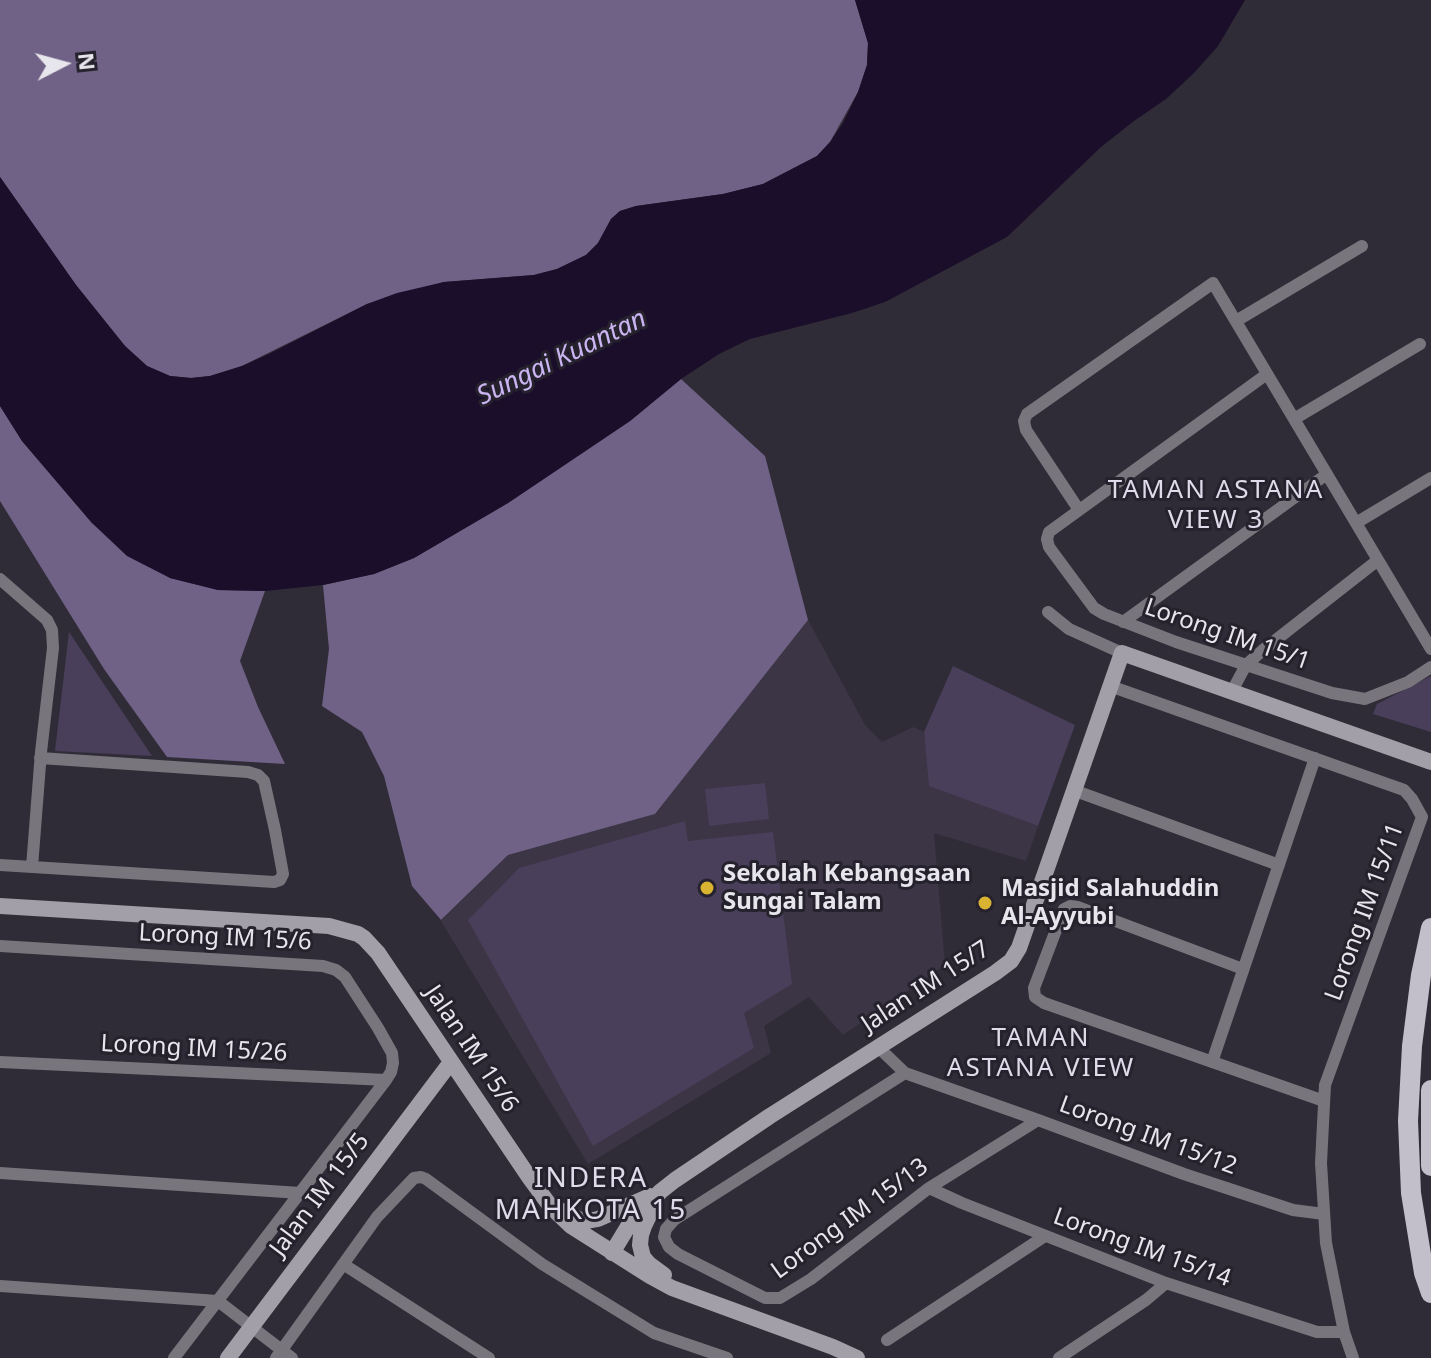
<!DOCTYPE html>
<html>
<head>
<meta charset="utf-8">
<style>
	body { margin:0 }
	#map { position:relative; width:1431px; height:1358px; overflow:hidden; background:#302c37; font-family:"Noto Sans",sans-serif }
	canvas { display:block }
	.north { position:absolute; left:24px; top:24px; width:80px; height:80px; -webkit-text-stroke:6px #26222d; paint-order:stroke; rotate:84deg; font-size:22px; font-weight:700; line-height:32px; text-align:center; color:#e8e6ed }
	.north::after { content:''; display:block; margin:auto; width:28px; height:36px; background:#e8e6ed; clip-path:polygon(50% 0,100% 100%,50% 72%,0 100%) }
</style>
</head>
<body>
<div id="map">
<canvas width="1431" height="1358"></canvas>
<div class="north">N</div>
</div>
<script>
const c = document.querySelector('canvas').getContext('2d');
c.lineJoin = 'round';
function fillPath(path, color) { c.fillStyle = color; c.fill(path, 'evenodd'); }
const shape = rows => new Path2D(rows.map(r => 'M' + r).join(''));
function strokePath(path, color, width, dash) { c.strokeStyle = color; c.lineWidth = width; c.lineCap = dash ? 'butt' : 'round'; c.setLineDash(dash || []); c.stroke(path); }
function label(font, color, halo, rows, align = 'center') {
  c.font = font + ' "Noto Sans",sans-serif'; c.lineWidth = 6; c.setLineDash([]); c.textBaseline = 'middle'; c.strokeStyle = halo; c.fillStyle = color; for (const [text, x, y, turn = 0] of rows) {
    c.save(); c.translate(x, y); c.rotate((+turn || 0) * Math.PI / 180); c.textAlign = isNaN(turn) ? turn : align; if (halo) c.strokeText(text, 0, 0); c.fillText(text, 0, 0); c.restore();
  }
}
fillPath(shape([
	[808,620,865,725,882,742,913,727,924,732,930,786,1038,826,1026,861,934,833,945,965,843,1035,809,997,764,1026,771,1053,588,1164,441,921,508,855,655,814]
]), '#3b3546');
fillPath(shape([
	[69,632,152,756,55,751],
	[953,666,1075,725,1038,826,929,786,924,732],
	[1431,676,1431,732,1373,714,1377,704],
	[765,783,769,819,709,826,705,789],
	[685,821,688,841,773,832,792,984,744,1013,754,1048,593,1146,468,920,519,868]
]), '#493f5a');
fillPath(shape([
	[0,0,855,0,868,43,867,65,858,92,830,142,817,156,763,184,723,194,636,206,620,211,611,219,598,243,586,255,557,269,534,275,444,282,367,304,242,366,210,376,191,378,170,376,147,366,125,346,76,285,0,177],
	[681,379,765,456,808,620,655,814,508,855,441,920,412,886,384,776,362,732,322,706,329,649,323,585,374,574,414,558,508,503,630,421],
	[0,406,22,441,92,523,170,578,218,590,265,591,240,661,258,707,285,764,167,757,104,669,0,501]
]), '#6f6286');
fillPath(shape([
	[855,0,1245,0,1218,46,1194,73,1166,99,1134,121,1101,147,1007,237,885,302,852,313,750,339,719,354,681,379,630,421,508,503,414,558,374,574,323,585,265,591,218,590,170,578,127,556,92,523,22,441,0,406,0,177,76,285,125,346,147,366,170,376,191,378,210,376,242,366,269,354,367,304,397,293,444,282,534,275,557,269,586,255,598,243,611,219,620,211,636,206,723,194,763,184,817,156,830,142,843,123,858,92,867,65,868,43]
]), '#1a0e2b');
strokePath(shape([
	[1236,321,1362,246],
	[1267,374,1049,532,1047,539,1049,547,1094,608,1104,614,1176,642,1332,693,1365,699,1408,682,1431,667],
	[1294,419,1420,344],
	[1079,510,1026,430,1024,421,1027,414,1213,283,1431,649],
	[1356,523,1431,478],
	[0,579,47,620,52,630,53,648,41,752,32,867],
	[1048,612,1069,629,1122,653],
	[1123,622,1327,474],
	[1110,686,1404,790,1412,799,1422,817,1325,1085,1321,1163,1326,1243,1344,1332,1353,1358],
	[1231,693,1246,665,1263,650,1378,560],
	[1073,790,1279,865],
	[0,865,274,882,280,880,283,874,275,830,264,781,258,775,248,772,40,758],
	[0,946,323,966,336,970,345,977,378,1028,392,1053,393,1063,391,1072,386,1080,174,1358],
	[1243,969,1078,907,1070,906,1064,909,1034,988,1035,997,1044,1003,1324,1101],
	[878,1047,905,1073,1038,1120,1184,1174,1293,1210,1324,1214],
	[0,1062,386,1080],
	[1212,1062,1315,758],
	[905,1073,674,1220,666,1229,664,1237,669,1247,678,1254,765,1298,780,1298,811,1279,929,1188,1038,1120],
	[0,1173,300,1193],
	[929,1188,962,1203,1166,1283,1317,1332,1344,1332],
	[343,1264,489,1358],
	[0,1286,218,1301],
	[218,1301,292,1358],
	[887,1340,1045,1236],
	[276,1358,377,1217,414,1178,421,1177,426,1179,542,1264,654,1333,727,1358],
	[1059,1358,1146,1300,1166,1283]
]), '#78767c', 12);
strokePath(shape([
	[0,906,329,926,358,934,364,938,378,953,529,1177,551,1207,571,1226,650,1276,672,1288,833,1347,857,1358],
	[655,1203,644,1226,641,1235,640,1245,643,1257,649,1264,664,1275],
	[565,1211,580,1220,587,1221,598,1219,650,1196],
	[612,1253,632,1220,661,1191,675,1180,770,1116,995,973,1011,961,1019,948,1122,653,1431,762],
	[228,1358,451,1062]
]), '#a29fa8', 16);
strokePath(shape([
	[1431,928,1421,975,1412,1046,1408,1121,1411,1193,1424,1273,1431,1293],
	[1431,1090,1431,1166]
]), '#c2beca', 20);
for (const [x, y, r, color] of [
	[707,888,8,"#dab333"],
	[985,903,8,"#dab333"]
]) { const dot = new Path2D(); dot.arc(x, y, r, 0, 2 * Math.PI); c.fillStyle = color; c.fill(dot); strokePath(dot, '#26222d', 3); }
label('24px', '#e8e6ed', '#26222d', [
	["Lorong IM 15/1",1227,635,19],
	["Lorong IM 15/11",1365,912,-70],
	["Lorong IM 15/6",225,938,3],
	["Jalan IM 15/7",926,987,-33],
	["Lorong IM 15/26",194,1049,3],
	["Jalan IM 15/6",471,1049,56],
	["Lorong IM 15/12",1148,1136,20],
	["Jalan IM 15/5",320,1195,-53],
	["Lorong IM 15/13",850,1219,-36],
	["Lorong IM 15/14",1142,1248,20]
]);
label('bold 24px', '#e8e6ed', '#26222d', [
	["Sekolah Kebangsaan",723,874],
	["Sungai Talam",723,902],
	["Masjid Salahuddin",1001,889],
	["Al-Ayyubi",1001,917]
], 'left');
label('italic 26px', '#cab4f1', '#26222d', [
	["Sungai Kuantan",562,358,-26]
]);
c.letterSpacing = '2px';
label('26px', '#e0dbea', '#26222d', [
	["TAMAN ASTANA",1216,491],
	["VIEW 3",1216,521],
	["TAMAN",1041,1039],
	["ASTANA VIEW",1041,1069]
]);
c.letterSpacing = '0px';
c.letterSpacing = '2px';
label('28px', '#e0dbea', '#26222d', [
	["INDERA",591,1179],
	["MAHKOTA 15",591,1211]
]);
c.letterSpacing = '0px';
</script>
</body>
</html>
